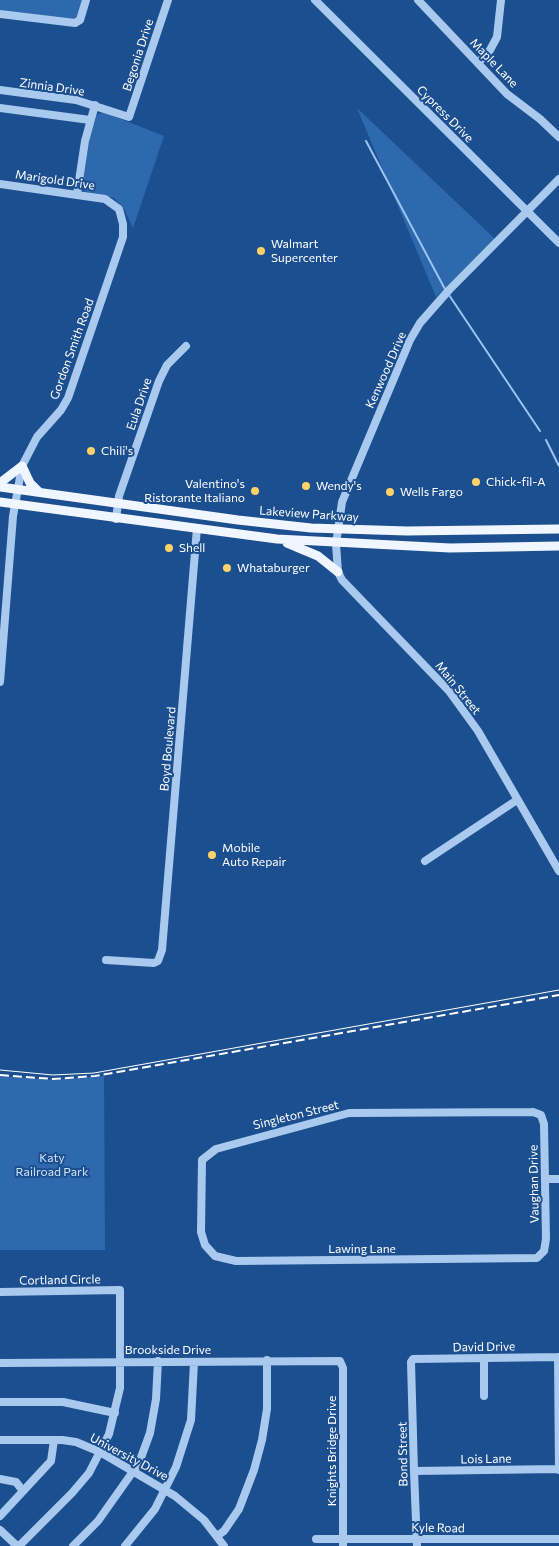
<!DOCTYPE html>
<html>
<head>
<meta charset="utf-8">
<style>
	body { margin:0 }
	canvas { display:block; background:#1b4f8f }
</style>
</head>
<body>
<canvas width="559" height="1546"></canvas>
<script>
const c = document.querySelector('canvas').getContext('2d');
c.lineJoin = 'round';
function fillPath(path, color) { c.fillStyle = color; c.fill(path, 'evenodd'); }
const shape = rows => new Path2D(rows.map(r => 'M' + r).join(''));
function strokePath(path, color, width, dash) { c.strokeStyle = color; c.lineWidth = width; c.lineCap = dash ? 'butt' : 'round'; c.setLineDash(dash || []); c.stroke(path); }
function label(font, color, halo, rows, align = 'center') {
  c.font = font + ' Commissioner,sans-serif'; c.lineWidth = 4; c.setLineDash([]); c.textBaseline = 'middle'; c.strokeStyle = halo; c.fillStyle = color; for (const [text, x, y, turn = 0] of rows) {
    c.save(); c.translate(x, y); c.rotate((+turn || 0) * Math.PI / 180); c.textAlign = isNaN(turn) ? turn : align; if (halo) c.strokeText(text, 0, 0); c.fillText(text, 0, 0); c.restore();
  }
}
fillPath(shape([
	[0,0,83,0,78,16,75,20,0,10],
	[357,108,495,239,436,297],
	[103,112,164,136,133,228,123,207,114,198,86,192,82,189,89,139,97,115],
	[0,1076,53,1080,104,1076,105,1250,0,1250]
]), '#2e69ad');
strokePath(shape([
	[366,141,446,291],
	[449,295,540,431],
	[546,440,559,466]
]), '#9cc4f0', 2);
strokePath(shape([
	[315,0,559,243],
	[418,0,507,94,540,119,559,137],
	[0,14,75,23,80,20,86,0],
	[478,63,490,50,497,37,501,0],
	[0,90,76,100,129,117,168,0],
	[0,108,90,120],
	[559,179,449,290,420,323,410,340,342,502,336,544,338,572,342,580,449,691,478,731,559,871],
	[0,184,105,199,119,209,123,224,123,237,68,398,61,410,37,437,22,466,13,516,0,682],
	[77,194,85,141,95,105],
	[116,519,119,496,159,381,167,365,186,346],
	[425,861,517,800],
	[106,960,154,963,158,961,162,950,197,528],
	[533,1112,541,1115,544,1124,546,1239,544,1251,537,1258,236,1261,215,1256,205,1245,201,1232,202,1160,216,1149,349,1113,533,1112],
	[545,1179,559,1179],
	[0,1292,120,1290,120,1388,109,1434,89,1473,72,1493,19,1546],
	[558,1357,559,1470],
	[0,1363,340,1361,343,1368,343,1546],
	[484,1396,484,1359],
	[0,1402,63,1402,115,1413],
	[0,1440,62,1440,76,1442,100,1452,175,1496,204,1520,224,1546],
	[414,1471,559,1469],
	[0,1479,16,1482,23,1491],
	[0,1516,51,1461,54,1440],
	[0,1530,17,1546],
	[217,1536,224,1531,239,1509,254,1470,262,1440,267,1409,267,1360],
	[316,1539,559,1539],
	[73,1546,98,1521,139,1463,150,1433,156,1399,158,1361],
	[125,1546,155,1509,176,1467,191,1420,194,1362],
	[417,1546,414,1471,411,1362,413,1359,559,1357]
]), '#a9c9ee', 8);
strokePath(shape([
	[0,483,22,466,30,483,39,492],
	[0,487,238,520,311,528,407,531,559,529],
	[0,502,277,539,450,548,559,546],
	[287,543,318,556,338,572]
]), '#f0f6ff', 9);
strokePath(shape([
	[0,1070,53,1075,94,1073,559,990]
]), '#fff', 1);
strokePath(shape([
	[0,1075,53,1079,95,1076,559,995]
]), '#fff', 2, [9, 4]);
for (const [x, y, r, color] of [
	[261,251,5,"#ffd166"],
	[91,451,5,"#ffd166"],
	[476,482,5,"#ffd166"],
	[306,486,5,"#ffd166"],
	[255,491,5,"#ffd166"],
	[390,492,5,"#ffd166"],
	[169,548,5,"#ffd166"],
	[227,568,5,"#ffd166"],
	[212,855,5,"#ffd166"]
]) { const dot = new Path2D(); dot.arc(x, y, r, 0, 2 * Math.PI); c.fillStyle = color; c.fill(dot); strokePath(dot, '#1b4f8f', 2); }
label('12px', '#fff', '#1b4f8f', [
	["Begonia Drive",138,55,-72],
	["Maple Lane",494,63,46],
	["Zinnia Drive",52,87,8],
	["Cypress Drive",445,114,45],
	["Marigold Drive",55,180,8],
	["Gordon Smith Road",72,349,-70],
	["Kenwood Drive",386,370,-66],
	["Eula Drive",139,404,-71],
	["Lakeview Parkway",309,514,4],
	["Main Street",458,688,51],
	["Boyd Boulevard",168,749,-85],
	["Singleton Street",296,1115,-14],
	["Vaughan Drive",534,1184,-91],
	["Lawing Lane",362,1249],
	["Cortland Circle",60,1280,-1],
	["David Drive",484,1347,-1],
	["Brookside Drive",168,1350],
	["Knights Bridge Drive",332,1451,-90],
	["Bond Street",403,1454,-91],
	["University Drive",129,1457,28],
	["Lois Lane",486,1459,-1],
	["Kyle Road",438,1528,1]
]);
label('12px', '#fff', '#1b4f8f', [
	["Walmart",271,244],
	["Supercenter",271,258],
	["Chili's",101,451],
	["Chick-fil-A",486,482],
	["Valentino's",245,484,"right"],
	["Ristorante Italiano",245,498,"right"],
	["Wendy's",316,486],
	["Wells Fargo",400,492],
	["Shell",179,548],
	["Whataburger",237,568],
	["Mobile",222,848],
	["Auto Repair",222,862]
], 'left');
label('12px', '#cfe3fa', '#1b4f8f', [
	["Katy",52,1158],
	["Railroad Park",52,1172]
]);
</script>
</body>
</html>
